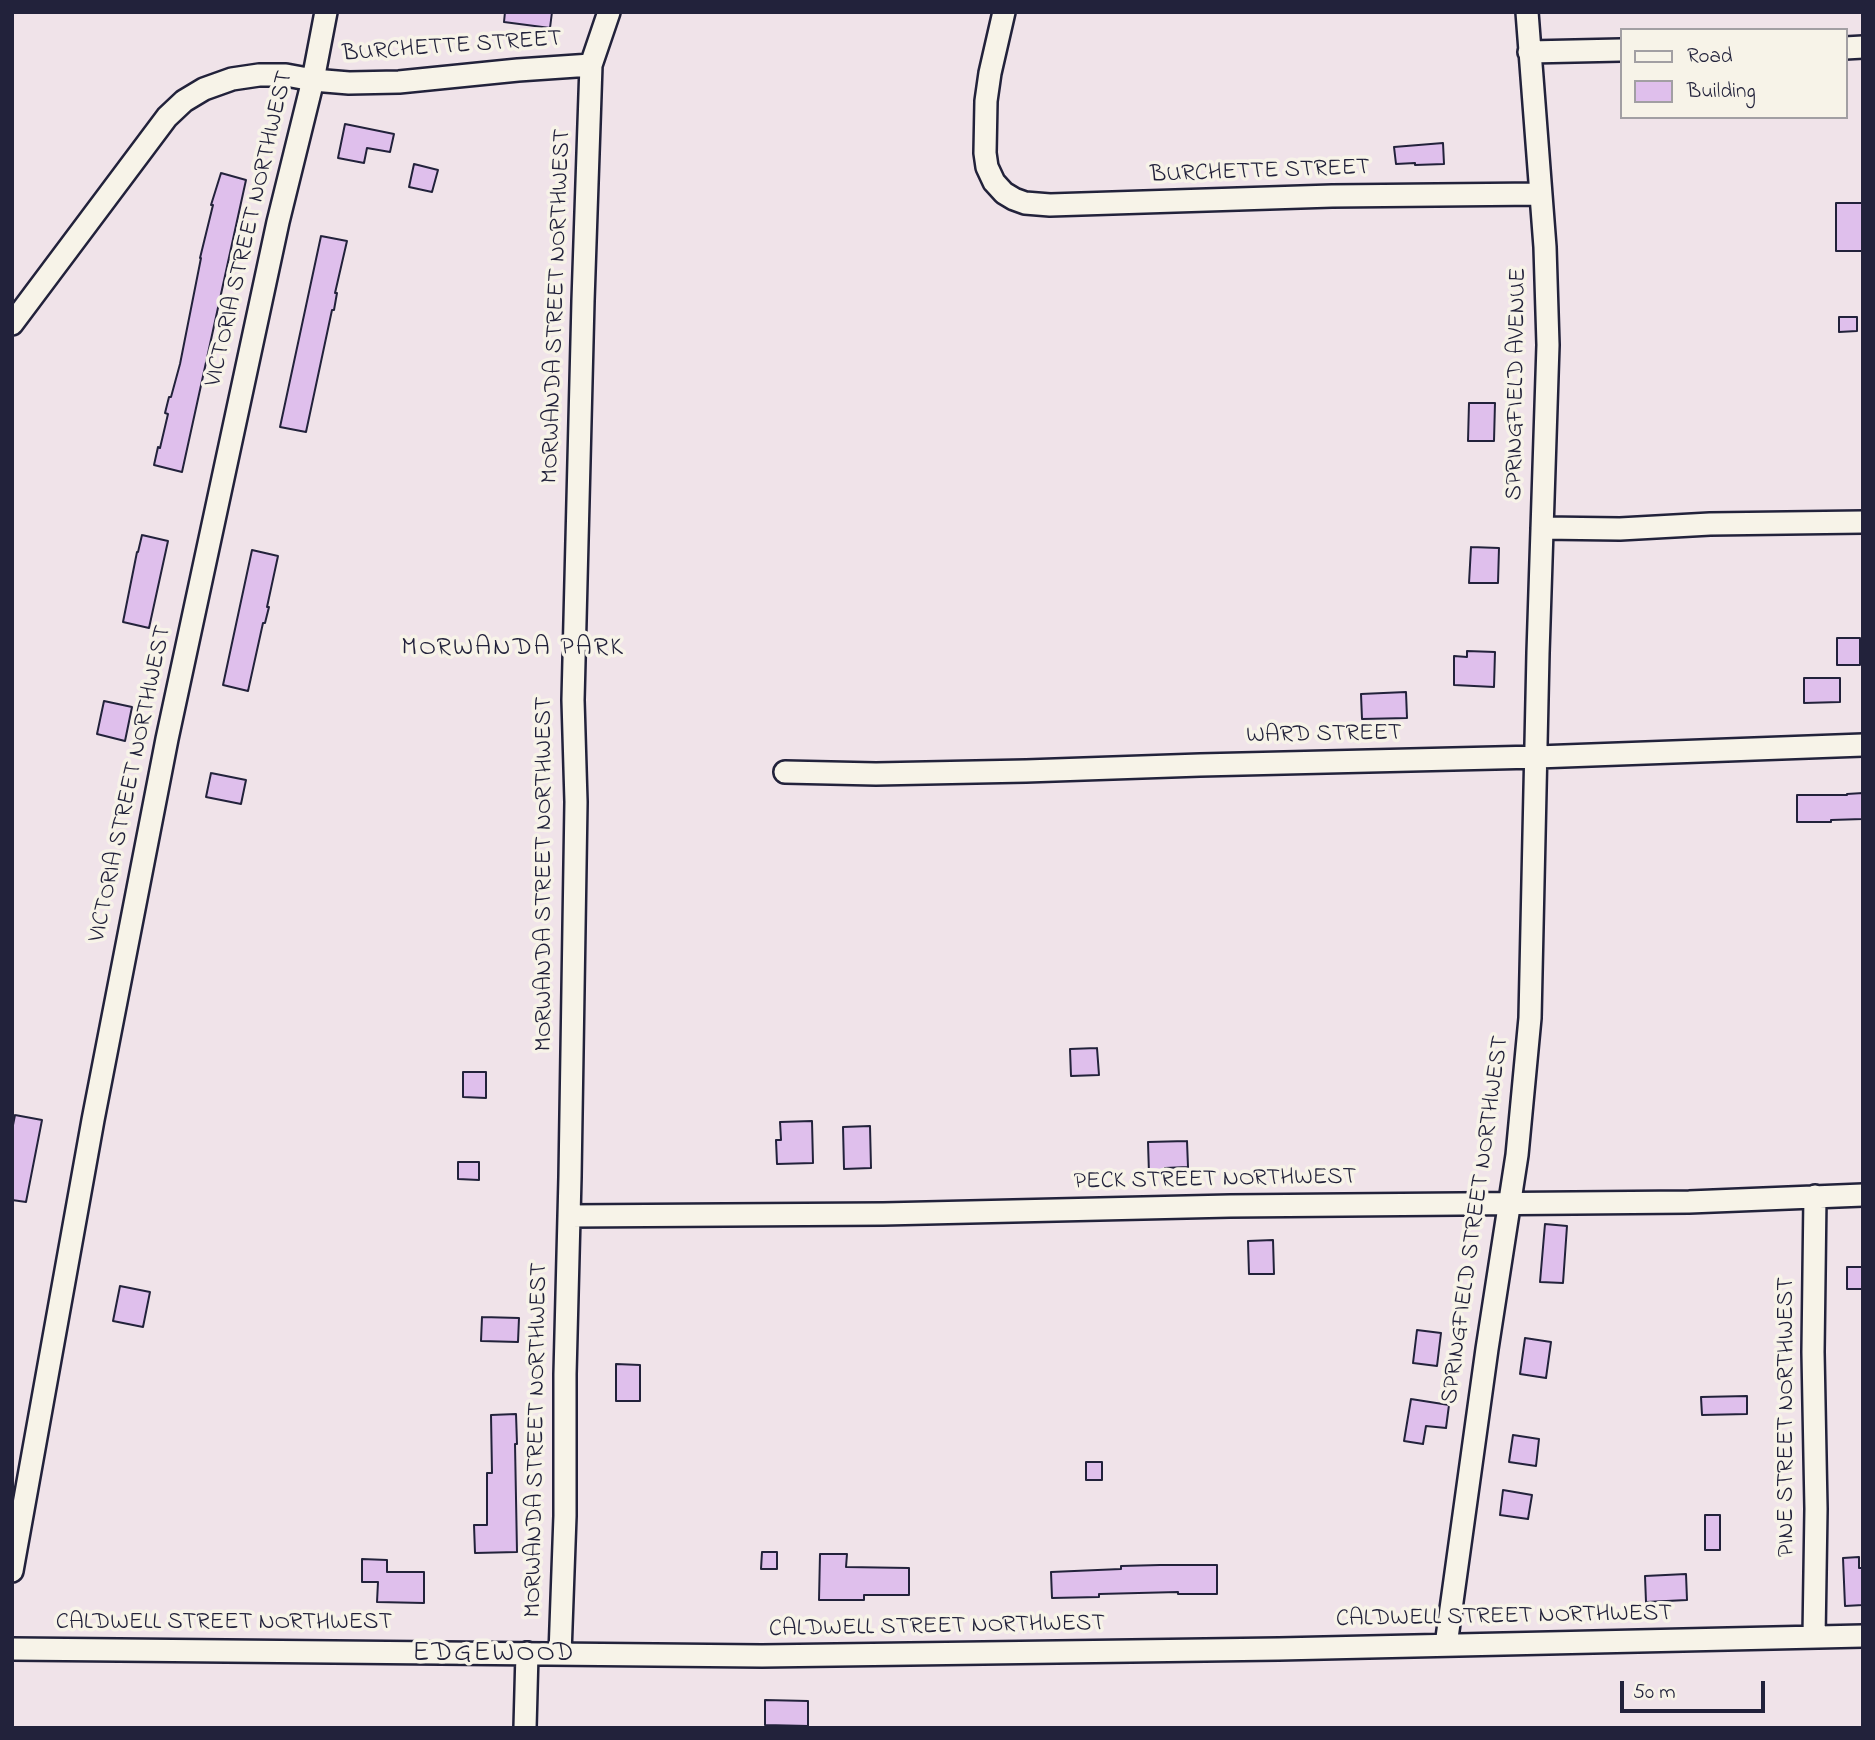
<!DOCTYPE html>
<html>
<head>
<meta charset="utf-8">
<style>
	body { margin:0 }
	#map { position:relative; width:1875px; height:1740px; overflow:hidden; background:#f0e3e9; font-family:"Indie Flower",sans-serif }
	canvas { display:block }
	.frame { position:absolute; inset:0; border:14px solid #22223b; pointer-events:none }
	.legend { position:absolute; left:1620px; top:28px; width:228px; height:91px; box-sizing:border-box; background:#f7f3e8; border:2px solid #a29fa3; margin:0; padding:9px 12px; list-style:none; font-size:21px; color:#22223b }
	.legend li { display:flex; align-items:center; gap:14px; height:35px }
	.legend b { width:35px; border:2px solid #a29fa3 }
	.scale { position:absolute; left:1620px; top:1681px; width:145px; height:32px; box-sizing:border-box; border:4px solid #22223b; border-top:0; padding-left:9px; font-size:21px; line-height:24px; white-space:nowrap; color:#22223b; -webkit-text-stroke:5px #f7f3e8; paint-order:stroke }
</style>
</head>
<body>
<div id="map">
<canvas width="1875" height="1740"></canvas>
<div class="frame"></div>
<ul class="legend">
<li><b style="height:9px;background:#f7f3e8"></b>Road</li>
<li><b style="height:19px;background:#dfbfec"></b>Building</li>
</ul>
<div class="scale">50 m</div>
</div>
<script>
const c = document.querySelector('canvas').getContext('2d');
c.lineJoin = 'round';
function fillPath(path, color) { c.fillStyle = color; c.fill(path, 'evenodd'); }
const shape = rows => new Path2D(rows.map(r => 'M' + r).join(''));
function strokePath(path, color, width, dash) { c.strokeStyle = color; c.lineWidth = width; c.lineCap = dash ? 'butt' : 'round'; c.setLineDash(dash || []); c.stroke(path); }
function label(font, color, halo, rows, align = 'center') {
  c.font = font + ' "Indie Flower",sans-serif'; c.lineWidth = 7; c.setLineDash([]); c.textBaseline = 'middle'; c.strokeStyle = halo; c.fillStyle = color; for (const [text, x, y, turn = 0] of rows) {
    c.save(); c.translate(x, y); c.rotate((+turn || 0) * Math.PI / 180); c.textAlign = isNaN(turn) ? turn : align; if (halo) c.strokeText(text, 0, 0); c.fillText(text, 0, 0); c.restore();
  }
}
const building = shape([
	[505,12,552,12,550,28,504,22,505,12],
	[345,124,394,134,390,152,367,148,364,163,338,158,345,124],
	[1443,143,1444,164,1415,165,1415,163,1396,164,1394,147,1443,143],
	[414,164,438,170,432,192,409,187,414,164],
	[221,173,246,180,182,472,154,465,158,447,160,448,168,414,165,413,169,397,171,397,180,364,201,258,200,258,213,205,211,205,221,173],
	[1836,203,1862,203,1862,251,1836,251,1836,203],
	[321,236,347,241,335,293,337,293,334,310,332,310,306,432,280,427,321,236],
	[1839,317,1857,317,1857,331,1839,332,1839,317],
	[1469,403,1495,403,1494,441,1468,441,1469,403],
	[142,535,168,541,149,628,123,622,137,552,138,552,142,535],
	[1471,547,1499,548,1498,583,1469,583,1471,547],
	[252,550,278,556,267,607,269,607,265,623,263,623,248,691,223,685,252,550],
	[1837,638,1860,638,1860,665,1837,665,1837,638],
	[1467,651,1495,652,1494,687,1454,685,1454,656,1467,657,1467,651],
	[1804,678,1840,678,1840,702,1804,703,1804,678],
	[1406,692,1407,718,1362,719,1361,694,1406,692],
	[104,701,132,707,125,741,97,734,104,701],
	[211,773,246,780,241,804,206,797,211,773],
	[1863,793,1863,819,1831,820,1831,822,1797,822,1797,795,1847,795,1847,794,1863,793],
	[1097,1048,1099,1075,1071,1076,1070,1049,1097,1048],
	[463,1072,486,1072,486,1098,463,1097,463,1072],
	[15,1115,42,1120,26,1202,12,1200,12,1130,15,1115],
	[812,1121,813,1163,777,1164,776,1140,781,1140,780,1122,812,1121],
	[870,1126,871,1168,844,1169,843,1127,870,1126],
	[1187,1141,1188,1167,1165,1168,1165,1173,1149,1174,1148,1142,1187,1141],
	[458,1162,479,1162,479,1180,458,1179,458,1162],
	[1545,1224,1567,1226,1563,1283,1540,1282,1545,1224],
	[1273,1240,1274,1274,1249,1274,1248,1241,1273,1240],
	[1847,1267,1863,1267,1863,1289,1847,1289,1847,1267],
	[120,1286,150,1292,143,1327,113,1321,120,1286],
	[482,1317,519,1318,518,1342,481,1341,482,1317],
	[1417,1330,1441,1333,1437,1366,1413,1363,1417,1330],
	[1525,1338,1551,1342,1546,1378,1520,1374,1525,1338],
	[616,1364,640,1365,640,1401,616,1401,616,1364],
	[1747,1396,1747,1414,1702,1415,1701,1397,1747,1396],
	[1411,1399,1449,1405,1446,1428,1426,1426,1423,1444,1404,1441,1411,1399],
	[516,1414,517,1444,515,1444,517,1552,475,1553,474,1525,487,1525,487,1473,492,1473,491,1415,516,1414],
	[1513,1435,1539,1439,1536,1466,1509,1462,1513,1435],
	[1086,1462,1102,1462,1102,1480,1086,1480,1086,1462],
	[1503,1490,1532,1495,1528,1519,1500,1515,1503,1490],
	[1705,1515,1720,1515,1720,1550,1705,1550,1705,1515],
	[762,1552,777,1552,777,1569,761,1569,762,1552],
	[820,1554,847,1554,846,1567,909,1568,909,1595,864,1595,864,1600,819,1600,820,1554],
	[1859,1557,1859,1568,1863,1568,1863,1605,1845,1606,1843,1558,1859,1557],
	[362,1559,387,1560,387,1572,424,1572,424,1603,377,1602,378,1582,362,1582,362,1559],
	[1160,1565,1217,1565,1217,1594,1178,1594,1178,1592,1099,1594,1099,1597,1052,1598,1051,1572,1121,1569,1121,1566,1160,1565],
	[1686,1574,1687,1600,1646,1602,1645,1576,1686,1574],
	[765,1700,808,1701,808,1726,765,1725,765,1700]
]);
fillPath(building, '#dfbfec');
strokePath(building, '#22223b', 2);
const street = shape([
	[1004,12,990,73,986,101,985,153,987,167,994,182,1004,193,1014,199,1025,203,1050,205,1332,196,1541,194],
	[1845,48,1863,47],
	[1529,52,1621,50],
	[12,324,167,117,184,101,204,89,232,79,259,75,286,75,313,80,349,83,399,82,518,70,591,65],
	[1542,528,1620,529,1710,524,1863,522],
	[785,772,876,774,1026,771,1200,765,1537,757,1863,745],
	[569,1216,883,1214,1230,1206,1689,1202,1863,1195],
	[12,1571,93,1120,167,739,278,222,313,80,326,12],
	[1814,1637,1816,1509,1813,1352,1815,1196],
	[1446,1645,1487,1349,1517,1155,1530,1018,1538,653,1548,345,1545,247,1527,12],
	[12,1649,762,1656,1279,1649,1863,1636],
	[560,1654,565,1516,565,1374,570,1177,576,802,573,700,583,301,591,65,609,12],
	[525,1728,527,1653]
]);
strokePath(street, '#22223b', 26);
strokePath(street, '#f7f3e8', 21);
label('24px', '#22223b', '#f7f3e8', [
	["BURCHETTE STREET",452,48,-4],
	["BURCHETTE STREET",1260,173,-2],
	["VICTORIA STREET NORTHWEST",251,229,-77],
	["MORWANDA STREET NORTHWEST",558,306,-88],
	["SPRINGFIELD AVENUE",1518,384,-89],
	["WARD STREET",1324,736,-1],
	["VICTORIA STREET NORTHWEST",132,784,-78],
	["MORWANDA STREET NORTHWEST",546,874,-90],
	["PECK STREET NORTHWEST",1215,1181,-1],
	["SPRINGFIELD STREET NORTHWEST",1477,1220,-82],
	["PINE STREET NORTHWEST",1788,1417,-90],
	["MORWANDA STREET NORTHWEST",538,1440,-89],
	["CALDWELL STREET NORTHWEST",1504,1618,-1],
	["CALDWELL STREET NORTHWEST",224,1624],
	["CALDWELL STREET NORTHWEST",937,1628,-1]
]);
c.letterSpacing = '2px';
label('26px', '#22223b', '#f7f3e8', [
	["MORWANDA PARK",513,650]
]);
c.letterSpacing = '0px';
c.letterSpacing = '2px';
label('28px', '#22223b', '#f7f3e8', [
	["EDGEWOOD",494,1655]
]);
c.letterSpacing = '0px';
</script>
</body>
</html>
